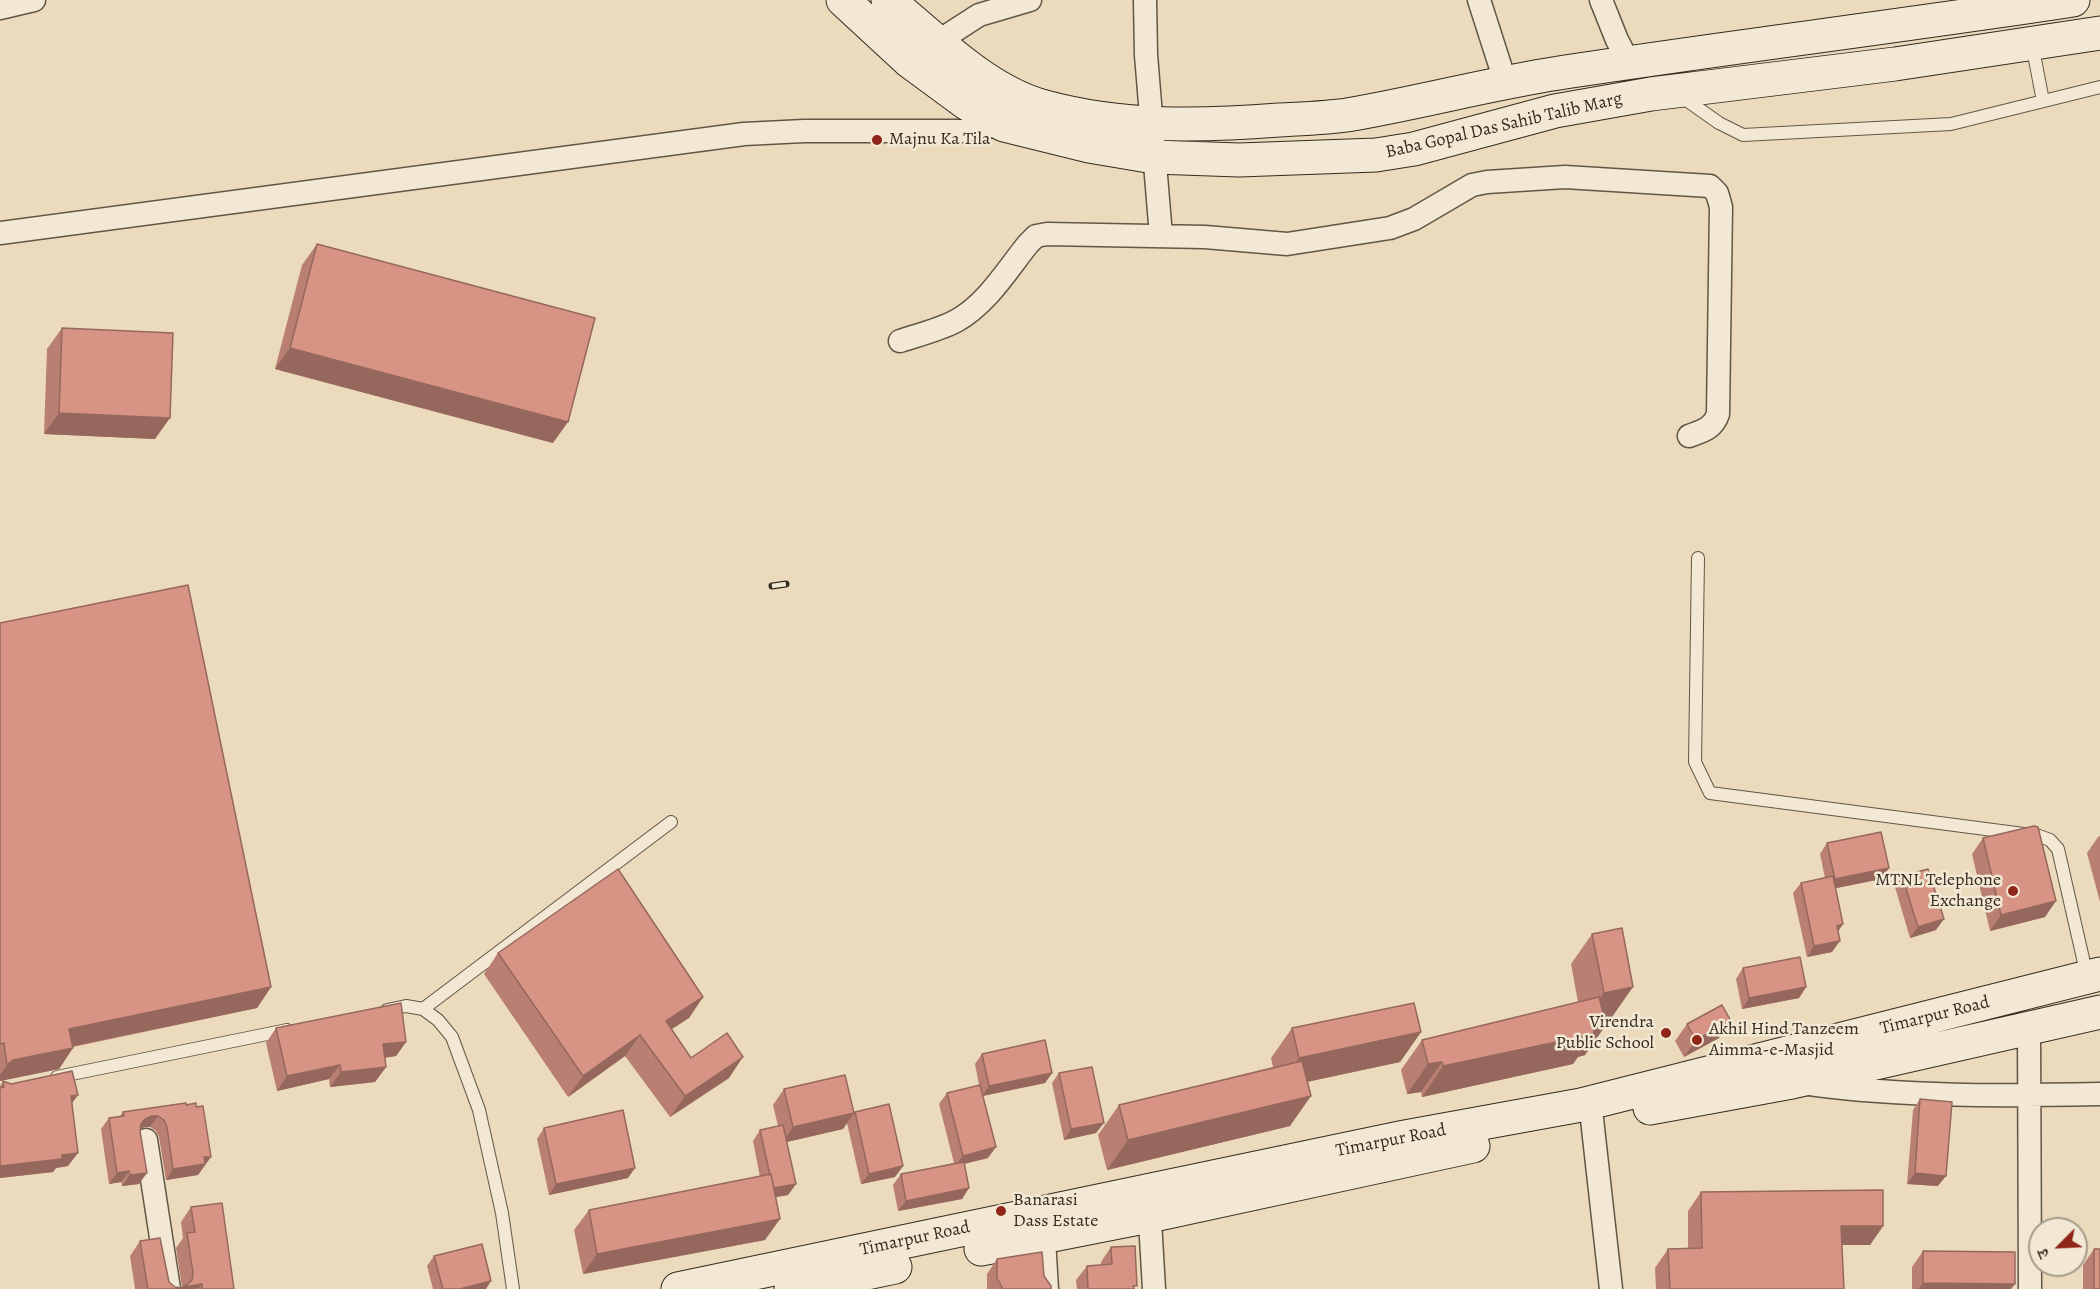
<!DOCTYPE html>
<html>
<head>
<meta charset="utf-8">
<style>
  body { margin:0 }
  #map { position:relative; width:2100px; height:1289px; overflow:hidden; background:#ebdbbc; font-family:Alegreya,"Noto Serif Devanagari",serif }
  canvas { display:block }
  .north { position:absolute; left:2028px; top:1217px; width:60px; height:60px; box-sizing:border-box; background:#f2e8d3; border:2px solid #a69c8b; border-radius:50%; rotate:246deg; font-size:16px; font-weight:700; line-height:24px; text-align:center; color:#342a20 }
  .north::after { content:''; display:block; margin:auto; width:21px; height:27px; background:#8f2418; clip-path:polygon(50% 0,100% 100%,50% 72%,0 100%) }
</style>
</head>
<body>
<div id="map">
<canvas width="2100" height="1289"></canvas>
<div class="north">उ</div>
</div>
<script>
const c = document.querySelector('canvas').getContext('2d');
c.lineJoin = 'round';
function stroke(path, color, width, dash) { c.strokeStyle = color; c.lineWidth = width; c.lineCap = dash ? 'butt' : 'round'; c.setLineDash(dash || []); c.stroke(path); }
function paint(path, color) { c.fillStyle = color; c.fill(path, 'evenodd'); }
function label(font, color, halo, rows, align = 'center') {
  c.font = font + ' Alegreya,serif'; c.lineWidth = 5; c.setLineDash([]); c.textBaseline = 'middle'; c.strokeStyle = halo; c.fillStyle = color; for (const [text, x, y, turn = 0] of rows) {
    c.save(); c.translate(x, y); c.rotate((+turn || 0) * Math.PI / 180); c.textAlign = isNaN(turn) ? turn : align; if (halo) c.strokeText(text, 0, 0); c.fillText(text, 0, 0); c.restore();
  }
}
const lane = new Path2D(`
  M 2032,44 L 2043,101
  M 1682,97 L 1719,123 L 1743,135 L 1951,124 L 2100,87
  M 1698,558 L 1695,762 L 1710,793 L 2039,836 L 2050,840 L 2058,849 L 2087,976
  M 423,1009 L 671,822
  M 387,1010 L 406,1006 L 423,1009 L 438,1020 L 452,1037 L 479,1110 L 502,1213 L 513,1289
  M 57,1077 L 287,1030`);
const street = new Path2D(`
  M 1145,0 L 1146,55 L 1161,236
  M 1479,0 L 1506,84
  M 1601,0 L 1617,40 L 1629,63
  M 0,8 L 34,0
  M 928,48 L 979,15 L 1030,0
  M 0,233 L 744,134 L 804,131 L 962,131 L 1006,124
  M 900,341 C 918,335 939,330 956,321 C 987,304 1007,270 1028,244 L 1036,236 L 1047,234 L 1205,237 L 1287,244 L 1390,228 L 1414,219 L 1472,185 L 1487,182 L 1565,177 L 1710,186 L 1717,193 L 1721,207 L 1718,414 C 1713,429 1702,431 1689,436
  M 2029,1028 L 2030,1289
  M 1809,1084 C 1906,1097 2003,1096 2100,1094
  M 1592,1119 L 1611,1289
  M 146,1140 L 169,1289
  M 1149,1204 L 1154,1289
  M 1043,1223 L 1047,1289`);
const secondary = new Path2D(`
  M 843,0 L 909,61 L 966,103 L 1004,125 L 1089,146 L 1154,157 L 1239,160 L 1376,155 L 1414,149 L 1555,111 L 1651,94 L 1895,64 L 2100,33
  M 888,0 C 934,38 987,92 1045,107 C 1122,128 1201,126 1279,120 C 1301,119 1324,118 1347,115 C 1418,103 1488,84 1559,73 C 1730,47 1902,26 2073,0
  M 1650,1108 L 1792,1082 L 2100,1012
  M 981,1249 L 1149,1216 L 1473,1146
  M 678,1289 L 1405,1137 L 1581,1105 L 2100,974
  M 791,1289 L 895,1267`);
const rail = new Path2D(`
  M 772,586 L 786,584`);
const wall = new Path2D(`
  M 317,244 L 553,443 L 275,369 L 302,265 Z
  M 62,328 L 155,439 L 44,434 L 47,349 Z
  M 0,623 L 271,987 L 257,1008 L 73,1047 L 59,1069 L 0,1081 Z
  M 2100,836 L 2100,902 L 2087,853 L 2098,837 Z
  M 1983,838 L 2045,917 L 1990,931 L 1972,854 Z
  M 1827,843 L 1889,868 L 1881,879 L 1836,888 L 1838,932 L 1832,952 L 1807,957 L 1793,893 L 1801,883 L 1825,878 L 1820,854 Z
  M 1902,876 L 1936,930 L 1910,938 L 1895,887 Z
  M 1592,934 L 1612,1017 L 1605,1019 L 1585,1055 L 1578,1057 L 1573,1064 L 1422,1097 L 1421,1092 L 1407,1094 L 1401,1070 L 1422,1040 L 1578,1002 L 1571,964 Z
  M 498,953 L 703,997 L 689,1018 L 671,1029 L 691,1058 L 729,1078 L 670,1117 L 625,1056 L 568,1097 L 484,974 Z
  M 1743,968 L 1806,987 L 1799,998 L 1742,1009 L 1736,979 Z
  M 1687,1024 L 1719,1038 L 1684,1057 L 1675,1041 Z
  M 276,1028 L 406,1042 L 396,1056 L 385,1058 L 386,1067 L 375,1082 L 330,1087 L 329,1079 L 277,1091 L 266,1043 Z
  M 1292,1028 L 1421,1032 L 1400,1062 L 1307,1082 L 1290,1126 L 1107,1170 L 1098,1135 L 1119,1105 L 1273,1067 L 1271,1058 Z
  M 982,1054 L 1052,1073 L 1045,1083 L 983,1096 L 988,1158 L 964,1164 L 969,1188 L 962,1199 L 898,1211 L 893,1185 L 901,1174 L 954,1163 L 939,1104 L 947,1093 L 979,1085 L 975,1064 Z
  M 1059,1073 L 1096,1133 L 1064,1140 L 1052,1083 Z
  M 3,1081 L 11,1084 L 78,1095 L 72,1103 L 68,1166 L 56,1168 L 53,1172 L 0,1178 L 0,1086 Z
  M 784,1089 L 854,1113 L 855,1112 L 903,1166 L 895,1177 L 861,1184 L 847,1123 L 843,1129 L 787,1142 L 796,1184 L 788,1195 L 776,1197 L 765,1240 L 583,1274 L 574,1230 L 589,1210 L 760,1177 L 753,1141 L 760,1130 L 778,1126 L 773,1105 Z
  M 1920,1099 L 1938,1186 L 1907,1184 L 1913,1110 Z
  M 186,1103 L 203,1167 L 198,1175 L 166,1180 L 159,1137 L 156,1131 L 150,1127 L 145,1127 L 141,1128 L 139,1184 L 122,1186 L 121,1182 L 109,1184 L 101,1129 L 109,1118 L 120,1116 L 123,1112 Z
  M 544,1128 L 628,1178 L 549,1195 L 537,1139 Z
  M 1701,1192 L 1883,1226 L 1870,1245 L 1842,1245 L 1844,1289 L 1656,1289 L 1655,1268 L 1668,1249 L 1688,1249 L 1688,1211 Z
  M 191,1207 L 234,1289 L 135,1289 L 130,1256 L 140,1241 L 169,1282 L 175,1287 L 182,1287 L 176,1248 L 183,1238 L 181,1222 Z
  M 1111,1247 L 1135,1289 L 1077,1289 L 1076,1280 L 1087,1266 L 1101,1265 L 1101,1262 Z
  M 2094,1249 L 2100,1289 L 2083,1289 L 2083,1265 Z
  M 1923,1251 L 2011,1289 L 1912,1289 L 1912,1267 Z
  M 434,1256 L 486,1289 L 433,1289 L 427,1266 Z
  M 997,1259 L 1044,1276 L 1051,1289 L 987,1289 L 987,1274 Z`);
const shadedWall = new Path2D(`
  M 290,348 L 568,422 L 553,443 L 275,369 Z
  M 59,413 L 170,418 L 155,439 L 44,434 Z
  M 1889,868 L 1881,879 L 1827,890 L 1835,879 Z
  M 2056,901 L 2045,917 L 1990,931 L 2001,915 Z
  M 1944,919 L 1936,930 L 1910,938 L 1918,927 Z
  M 1843,924 L 1836,935 L 1837,926 Z
  M 1840,941 L 1832,952 L 1807,957 L 1814,946 Z
  M 271,987 L 257,1008 L 54,1050 L 69,1029 Z
  M 1633,987 L 1612,1017 L 1583,1023 L 1604,993 Z
  M 1806,987 L 1799,998 L 1742,1009 L 1749,998 Z
  M 703,997 L 689,1018 L 652,1042 L 666,1021 Z
  M 1731,1021 L 1719,1038 L 1684,1057 L 1696,1040 Z
  M 1606,1025 L 1585,1055 L 1578,1057 L 1573,1064 L 1422,1097 L 1443,1066 L 1593,1028 Z
  M 1421,1032 L 1400,1062 L 1278,1088 L 1299,1058 Z
  M 640,1035 L 625,1056 L 568,1097 L 583,1076 Z
  M 406,1042 L 396,1056 L 373,1059 L 383,1044 Z
  M 73,1048 L 59,1069 L 0,1081 L 0,1075 L 7,1065 L 13,1060 Z
  M 743,1057 L 729,1078 L 670,1117 L 685,1096 Z
  M 1442,1062 L 1421,1092 L 1407,1094 L 1428,1064 Z
  M 340,1065 L 329,1079 L 277,1091 L 287,1076 Z
  M 386,1067 L 375,1082 L 330,1087 L 341,1072 Z
  M 1052,1073 L 1045,1083 L 982,1096 L 989,1086 Z
  M 78,1095 L 68,1108 L 71,1096 Z
  M 1311,1096 L 1290,1126 L 1107,1170 L 1128,1140 Z
  M 854,1113 L 843,1129 L 782,1143 L 793,1127 Z
  M 152,1116 L 158,1116 L 150,1127 L 145,1127 L 137,1130 L 145,1119 Z
  M 1104,1123 L 1096,1133 L 1064,1140 L 1071,1129 Z
  M 996,1147 L 988,1158 L 955,1166 L 963,1156 Z
  M 78,1153 L 68,1166 L 56,1168 L 53,1172 L 0,1178 L 0,1166 L 62,1155 Z
  M 204,1157 L 211,1157 L 198,1175 L 166,1180 L 173,1169 Z
  M 903,1166 L 895,1177 L 861,1184 L 869,1174 Z
  M 635,1168 L 628,1178 L 549,1195 L 556,1184 Z
  M 129,1171 L 121,1182 L 109,1184 L 117,1173 Z
  M 147,1173 L 139,1184 L 122,1186 L 130,1175 Z
  M 1915,1173 L 1946,1176 L 1938,1186 L 1907,1184 Z
  M 796,1184 L 788,1195 L 765,1199 L 773,1189 Z
  M 969,1188 L 962,1199 L 898,1211 L 906,1201 Z
  M 780,1219 L 765,1240 L 583,1274 L 597,1254 Z
  M 1841,1226 L 1883,1226 L 1870,1245 L 1828,1245 Z
  M 491,1281 L 486,1289 L 460,1289 Z
  M 1923,1283 L 2015,1284 L 2011,1289 L 1918,1289 Z
  M 202,1284 L 198,1289 L 174,1289 Z`);
const building = new Path2D(`
  M 317,244 L 595,318 L 568,422 L 290,348 Z
  M 62,328 L 173,333 L 170,418 L 59,413 Z
  M 188,585 L 271,987 L 69,1029 L 73,1048 L 13,1060 L 7,1065 L 4,1043 L 0,1044 L 0,623 Z
  M 2034,826 L 2038,827 L 2056,901 L 2001,915 L 1983,838 Z
  M 1881,832 L 1889,868 L 1835,879 L 1827,843 Z
  M 618,869 L 703,997 L 666,1021 L 691,1058 L 727,1033 L 743,1057 L 685,1096 L 640,1035 L 583,1076 L 498,953 Z
  M 1928,869 L 1944,919 L 1918,927 L 1902,876 Z
  M 1833,876 L 1843,924 L 1837,926 L 1840,941 L 1814,946 L 1801,883 Z
  M 1622,928 L 1633,987 L 1604,993 L 1592,934 Z
  M 1800,957 L 1806,987 L 1749,998 L 1743,968 Z
  M 1599,997 L 1606,1025 L 1593,1028 L 1594,1034 L 1443,1066 L 1442,1062 L 1428,1064 L 1422,1040 Z
  M 401,1003 L 406,1042 L 383,1044 L 386,1067 L 341,1072 L 340,1065 L 287,1076 L 276,1028 Z
  M 1414,1003 L 1421,1032 L 1299,1058 L 1292,1028 Z
  M 1722,1005 L 1731,1021 L 1696,1040 L 1687,1024 Z
  M 1045,1040 L 1052,1073 L 989,1086 L 982,1054 Z
  M 1302,1061 L 1311,1096 L 1128,1140 L 1119,1105 Z
  M 1092,1067 L 1104,1123 L 1071,1129 L 1059,1073 Z
  M 72,1071 L 78,1095 L 71,1096 L 78,1153 L 62,1155 L 62,1159 L 0,1166 L 0,1088 L 4,1087 L 3,1081 L 11,1084 Z
  M 845,1075 L 854,1113 L 793,1127 L 784,1089 Z
  M 980,1085 L 996,1147 L 963,1156 L 947,1093 Z
  M 1920,1099 L 1952,1102 L 1946,1176 L 1915,1173 Z
  M 186,1103 L 186,1105 L 196,1103 L 196,1107 L 203,1106 L 211,1157 L 204,1157 L 205,1164 L 173,1169 L 167,1127 L 164,1120 L 158,1116 L 152,1116 L 145,1119 L 141,1124 L 140,1131 L 147,1173 L 130,1175 L 129,1171 L 117,1173 L 109,1118 L 124,1116 L 123,1112 Z
  M 889,1104 L 903,1166 L 869,1174 L 855,1112 Z
  M 623,1110 L 635,1168 L 556,1184 L 544,1128 Z
  M 783,1125 L 796,1184 L 774,1188 L 771,1174 L 770,1175 L 760,1130 Z
  M 964,1162 L 969,1188 L 906,1201 L 901,1174 Z
  M 771,1174 L 780,1219 L 597,1254 L 589,1210 Z
  M 1883,1190 L 1883,1226 L 1841,1226 L 1844,1289 L 1670,1289 L 1668,1249 L 1702,1248 L 1701,1192 Z
  M 222,1203 L 234,1289 L 202,1289 L 202,1284 L 174,1289 L 148,1289 L 140,1241 L 160,1238 L 169,1282 L 175,1287 L 181,1288 L 187,1285 L 192,1280 L 193,1273 L 187,1233 L 195,1232 L 191,1207 Z
  M 482,1244 L 491,1281 L 460,1289 L 443,1289 L 434,1256 Z
  M 1135,1246 L 1137,1286 L 1133,1286 L 1134,1289 L 1088,1289 L 1087,1266 L 1112,1264 L 1111,1247 Z
  M 2094,1249 L 2100,1249 L 2100,1289 L 2094,1289 Z
  M 1923,1251 L 2015,1252 L 2015,1284 L 1923,1283 Z
  M 1042,1252 L 1044,1276 L 1051,1286 L 1051,1289 L 1003,1289 L 997,1278 L 997,1259 Z`);
const markers = [
  [877,140,6,"#8f2418"],
  [2013,891,6,"#8f2418"],
  [1666,1033,6,"#8f2418"],
  [1697,1040,6,"#8f2418"],
  [1001,1211,6,"#8f2418"]
];
const streetNames = [
  ["Baba Gopal Das Sahib Talib Marg",1504,126,-13],
  ["Timarpur Road",1935,1016,-14],
  ["Timarpur Road",1391,1141,-11],
  ["Timarpur Road",915,1239,-12]
];
const poiNames = [
  ["Majnu Ka Tila",889,140],
  ["MTNL Telephone",2001,881,"right"],
  ["Exchange",2001,902,"right"],
  ["Virendra",1654,1023,"right"],
  ["Public School",1654,1044,"right"],
  ["Akhil Hind Tanzeem",1709,1030],
  ["Aimma-e-Masjid",1709,1051],
  ["Banarasi",1013,1201],
  ["Dass Estate",1013,1222]
];
stroke(lane, '#625647', 14);
stroke(street, '#625647', 25);
stroke(secondary, '#342a20', 35);
stroke(lane, '#f2e8d3', 12);
stroke(street, '#f2e8d3', 22);
stroke(secondary, '#f2e8d3', 33);
stroke(rail, '#342a20', 7);
stroke(rail, '#f2e8d3', 4.5, [14]);
paint(wall, '#b97f72');
paint(shadedWall, '#96685d');
paint(building, '#d79485');
stroke(building, '#96685d', 1.5);
for (const [x, y, r, color] of markers) { const dot = new Path2D(); dot.arc(x, y, r, 0, 2 * Math.PI); c.fillStyle = color; c.fill(dot); stroke(dot, '#f2e8d3', 2); }
label('18px', '#342a20', '#f2e8d3', streetNames);
label('18px', '#342a20', '#f2e8d3', poiNames, 'left');
</script>
</body>
</html>
